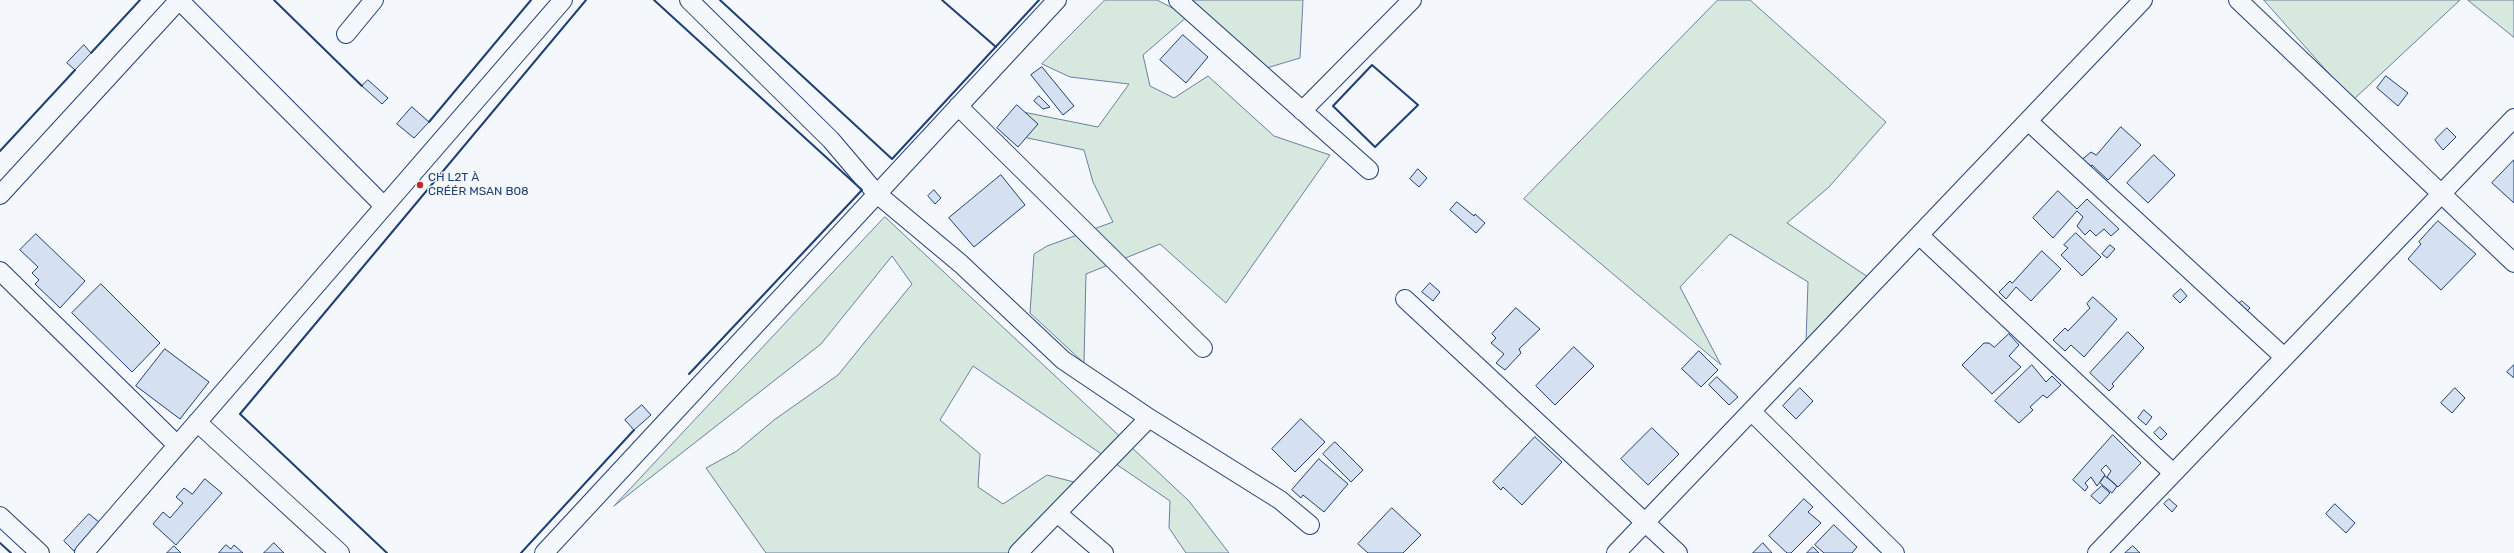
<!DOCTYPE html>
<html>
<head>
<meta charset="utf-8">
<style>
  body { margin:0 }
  canvas { display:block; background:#f4f7fb }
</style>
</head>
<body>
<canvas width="2514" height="553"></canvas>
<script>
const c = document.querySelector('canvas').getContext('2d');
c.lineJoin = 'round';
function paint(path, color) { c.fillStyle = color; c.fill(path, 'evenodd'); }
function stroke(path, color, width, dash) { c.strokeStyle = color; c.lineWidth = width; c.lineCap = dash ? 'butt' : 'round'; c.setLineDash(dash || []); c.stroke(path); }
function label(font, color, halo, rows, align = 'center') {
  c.font = font + ' Rubik,sans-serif'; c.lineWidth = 3; c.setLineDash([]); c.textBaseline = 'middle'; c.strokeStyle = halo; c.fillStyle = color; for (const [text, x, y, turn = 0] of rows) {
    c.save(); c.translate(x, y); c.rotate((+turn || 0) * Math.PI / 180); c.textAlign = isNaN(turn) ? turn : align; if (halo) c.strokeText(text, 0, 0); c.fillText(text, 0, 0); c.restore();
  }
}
const green = new Path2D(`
  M 1105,0 L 1157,0 L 1188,16 L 1143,55 L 1150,86 L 1174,98 L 1208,76 L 1274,136 L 1330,155 L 1226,303 L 1160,244 L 1086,274 L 1084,363 L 1030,313 L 1034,254 L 1047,246 L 1113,222 L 1093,182 L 1084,150 L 1023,137 L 1023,112 L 1098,127 L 1129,84 L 1070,77 L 1042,64 Z
  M 1179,0 L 1303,0 L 1300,58 L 1260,70 Z
  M 1718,0 L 1750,0 L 1886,122 L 1829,187 L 1787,223 L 1868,277 L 1806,342 L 1808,282 L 1730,234 L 1680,287 L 1721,365 L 1524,199 Z
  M 2264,0 L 2460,0 L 2353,100 Z
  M 2468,0 L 2514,0 L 2514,37 Z
  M 885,217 L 1189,501 L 1229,553 L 1186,553 L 1169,528 L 1170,501 L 973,366 L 940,420 L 980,454 L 978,487 L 1003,504 L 1047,475 L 1093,487 L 1025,553 L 766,553 L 706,468 L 737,451 L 774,420 L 838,375 L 912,284 L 892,256 L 821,344 L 614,506 Z`);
const building = new Path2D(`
  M 1183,35 L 1208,57 L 1186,83 L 1160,60 Z
  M 84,45 L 91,53 L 75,70 L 67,63 Z
  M 1042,67 L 1074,106 L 1063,115 L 1031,75 Z
  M 2386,76 L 2408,93 L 2398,106 L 2377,88 Z
  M 368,80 L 388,98 L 382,104 L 362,86 Z
  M 1039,96 L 1050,107 L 1043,109 L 1034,101 Z
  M 1017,105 L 1038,124 L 1018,147 L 997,128 Z
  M 412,107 L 429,122 L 414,138 L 397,124 Z
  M 2121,127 L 2141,145 L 2108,180 L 2092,165 L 2086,170 L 2079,162 L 2091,152 L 2096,155 Z
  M 2447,128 L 2456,137 L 2443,150 L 2435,140 Z
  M 2154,155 L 2175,175 L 2148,203 L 2127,183 Z
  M 2514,160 L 2514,203 L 2492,183 Z
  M 1418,169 L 1427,178 L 1419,187 L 1410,179 Z
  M 1001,175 L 1025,205 L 974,247 L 949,218 Z
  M 934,190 L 941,198 L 935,204 L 928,196 Z
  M 2058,191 L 2077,209 L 2087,199 L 2119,229 L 2111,236 L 2104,229 L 2096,236 L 2090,230 L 2085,235 L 2077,226 L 2083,217 L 2077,211 L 2053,238 L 2033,218 Z
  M 1457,202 L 1474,216 L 1475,214 L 1485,223 L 1476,233 L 1450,210 Z
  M 2438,221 L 2476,254 L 2441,290 L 2408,259 L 2421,244 L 2419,242 Z
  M 2076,233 L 2101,257 L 2082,276 L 2061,255 L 2068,248 L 2064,245 Z
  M 36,234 L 85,281 L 60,308 L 35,284 L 39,280 L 32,273 L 38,267 L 20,250 Z
  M 2110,245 L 2115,249 L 2107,258 L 2102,254 Z
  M 2042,251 L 2061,269 L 2031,301 L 2016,287 L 2006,299 L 1999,292 L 2010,281 L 2012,283 Z
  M 1430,283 L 1440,292 L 1433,301 L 1422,292 Z
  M 101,284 L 160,343 L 132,372 L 72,313 Z
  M 2181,289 L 2187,296 L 2180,303 L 2173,296 Z
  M 2093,297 L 2117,319 L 2084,357 L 2071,345 L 2065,351 L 2053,340 L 2065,328 L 2068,331 L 2090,308 L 2087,304 Z
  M 2242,301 L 2250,308 L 2243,315 L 2235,307 Z
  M 1516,308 L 1540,329 L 1519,349 L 1521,353 L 1505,370 L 1496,363 L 1504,354 L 1491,343 L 1496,338 L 1492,334 Z
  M 2128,332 L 2144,348 L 2112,384 L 2114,386 L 2109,391 L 2090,373 Z
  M 2009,334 L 2019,345 L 2009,356 L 2021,367 L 1992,394 L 1962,365 L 1984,343 L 1989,343 L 1994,347 Z
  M 1574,347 L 1594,366 L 1555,405 L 1536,386 Z
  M 165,349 L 209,382 L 180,419 L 136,386 Z
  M 1699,351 L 1718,370 L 1701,387 L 1682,369 Z
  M 2032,365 L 2046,382 L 2052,376 L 2061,385 L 2047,398 L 2043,395 L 2030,407 L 2033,410 L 2019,423 L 1995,401 Z
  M 2514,365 L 2514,378 L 2507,372 Z
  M 1717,377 L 1738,397 L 1729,405 L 1709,385 Z
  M 1800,388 L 1813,401 L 1796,419 L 1783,406 Z
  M 2455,388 L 2465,398 L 2452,413 L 2441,403 Z
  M 642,405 L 651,415 L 634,430 L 625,420 Z
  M 2144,410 L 2152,417 L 2146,425 L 2138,418 Z
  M 1301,419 L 1325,442 L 1295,472 L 1272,449 Z
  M 2160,427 L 2167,434 L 2161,440 L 2154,433 Z
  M 1652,428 L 1679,454 L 1648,485 L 1621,459 Z
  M 2113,435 L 2141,463 L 2118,487 L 2107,477 L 2111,471 L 2106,465 L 2101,470 L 2105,475 L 2097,486 L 2091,477 L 2085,483 L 2088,487 L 2085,491 L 2073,480 Z
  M 1535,437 L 1562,462 L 1522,505 L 1503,487 L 1501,490 L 1493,482 Z
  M 1335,442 L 1363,470 L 1351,482 L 1323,454 Z
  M 1319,459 L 1348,484 L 1324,512 L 1303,495 L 1301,498 L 1292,490 Z
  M 2105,476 L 2117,486 L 2112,493 L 2100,483 Z
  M 205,479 L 222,493 L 176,545 L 153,524 L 163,512 L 170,518 L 183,503 L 176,497 L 184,488 L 192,494 Z
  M 2102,486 L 2110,493 L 2100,504 L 2091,496 Z
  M 1804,499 L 1813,507 L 1808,512 L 1821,523 L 1791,553 L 1787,553 L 1769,536 Z
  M 2169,499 L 2177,506 L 2172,512 L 2164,504 Z
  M 2335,504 L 2355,523 L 2346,533 L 2326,514 Z
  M 1392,508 L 1421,535 L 1403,553 L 1368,553 L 1358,544 Z
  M 89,514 L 99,522 L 74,551 L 64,541 Z
  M 1834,525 L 1857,547 L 1852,553 L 1824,553 L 1815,545 Z
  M 274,543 L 284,553 L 264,553 Z
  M 1763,543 L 1772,553 L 1753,553 Z
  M 226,545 L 231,549 L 234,545 L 243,553 L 219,553 Z
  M 174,546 L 181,553 L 167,553 Z
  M 2133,546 L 2140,553 L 2125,553 Z
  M 1813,547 L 1819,553 L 1807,553 Z`);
const minor = new Path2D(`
  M 179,0 L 384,206
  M 689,0 L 831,140 L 876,193 L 961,264 L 1063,360 L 1149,418 L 1280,500 L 1310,525
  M 1178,0 L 1369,170
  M 2238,0 L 2514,263
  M 346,34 L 374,0
  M 958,106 L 1203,348
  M 1302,111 L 1412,0
  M 2028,121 L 2284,357
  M 0,195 L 179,0
  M 1919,235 L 2173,473
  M 0,271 L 177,445
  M 1405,299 L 1678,553
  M 1751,411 L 1895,553
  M 197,422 L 340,553
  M 1057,513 L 1104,553
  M 0,516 L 40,553
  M 84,553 L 563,0
  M 544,553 L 1057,0
  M 1018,553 L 1149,418
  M 1616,553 L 2143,0
  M 2097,553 L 2514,118`);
const wall = new Path2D(`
  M 274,0 L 362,86
  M 654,0 L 862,190 L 689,374
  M 720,0 L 892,159 L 1039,0
  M 942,0 L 996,47
  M 91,53 L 140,0
  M 1372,65 L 1418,105 L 1375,147 L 1333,106 Z
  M 429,122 L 531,0
  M 0,151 L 75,70
  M 0,543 L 11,553
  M 387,553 L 240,414 L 586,0
  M 521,553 L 634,430`);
const markers = [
  [420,185,4,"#c62828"]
];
const poiNames = [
  ["CH L2T À",428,178],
  ["CRÉÉR MSAN B08",428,192]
];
paint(green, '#d7e8df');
stroke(green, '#687fa3', 1);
paint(building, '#d5e0f0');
stroke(building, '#1d3f73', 1);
stroke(minor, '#1d3f73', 20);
stroke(minor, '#f4f7fb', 18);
stroke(wall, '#1d3f73', 2);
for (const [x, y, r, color] of markers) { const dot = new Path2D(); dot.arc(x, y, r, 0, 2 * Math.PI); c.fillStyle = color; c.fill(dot); stroke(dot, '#f4f7fb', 1.5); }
label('12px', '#1d3f73', '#f4f7fb', poiNames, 'left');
</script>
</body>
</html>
